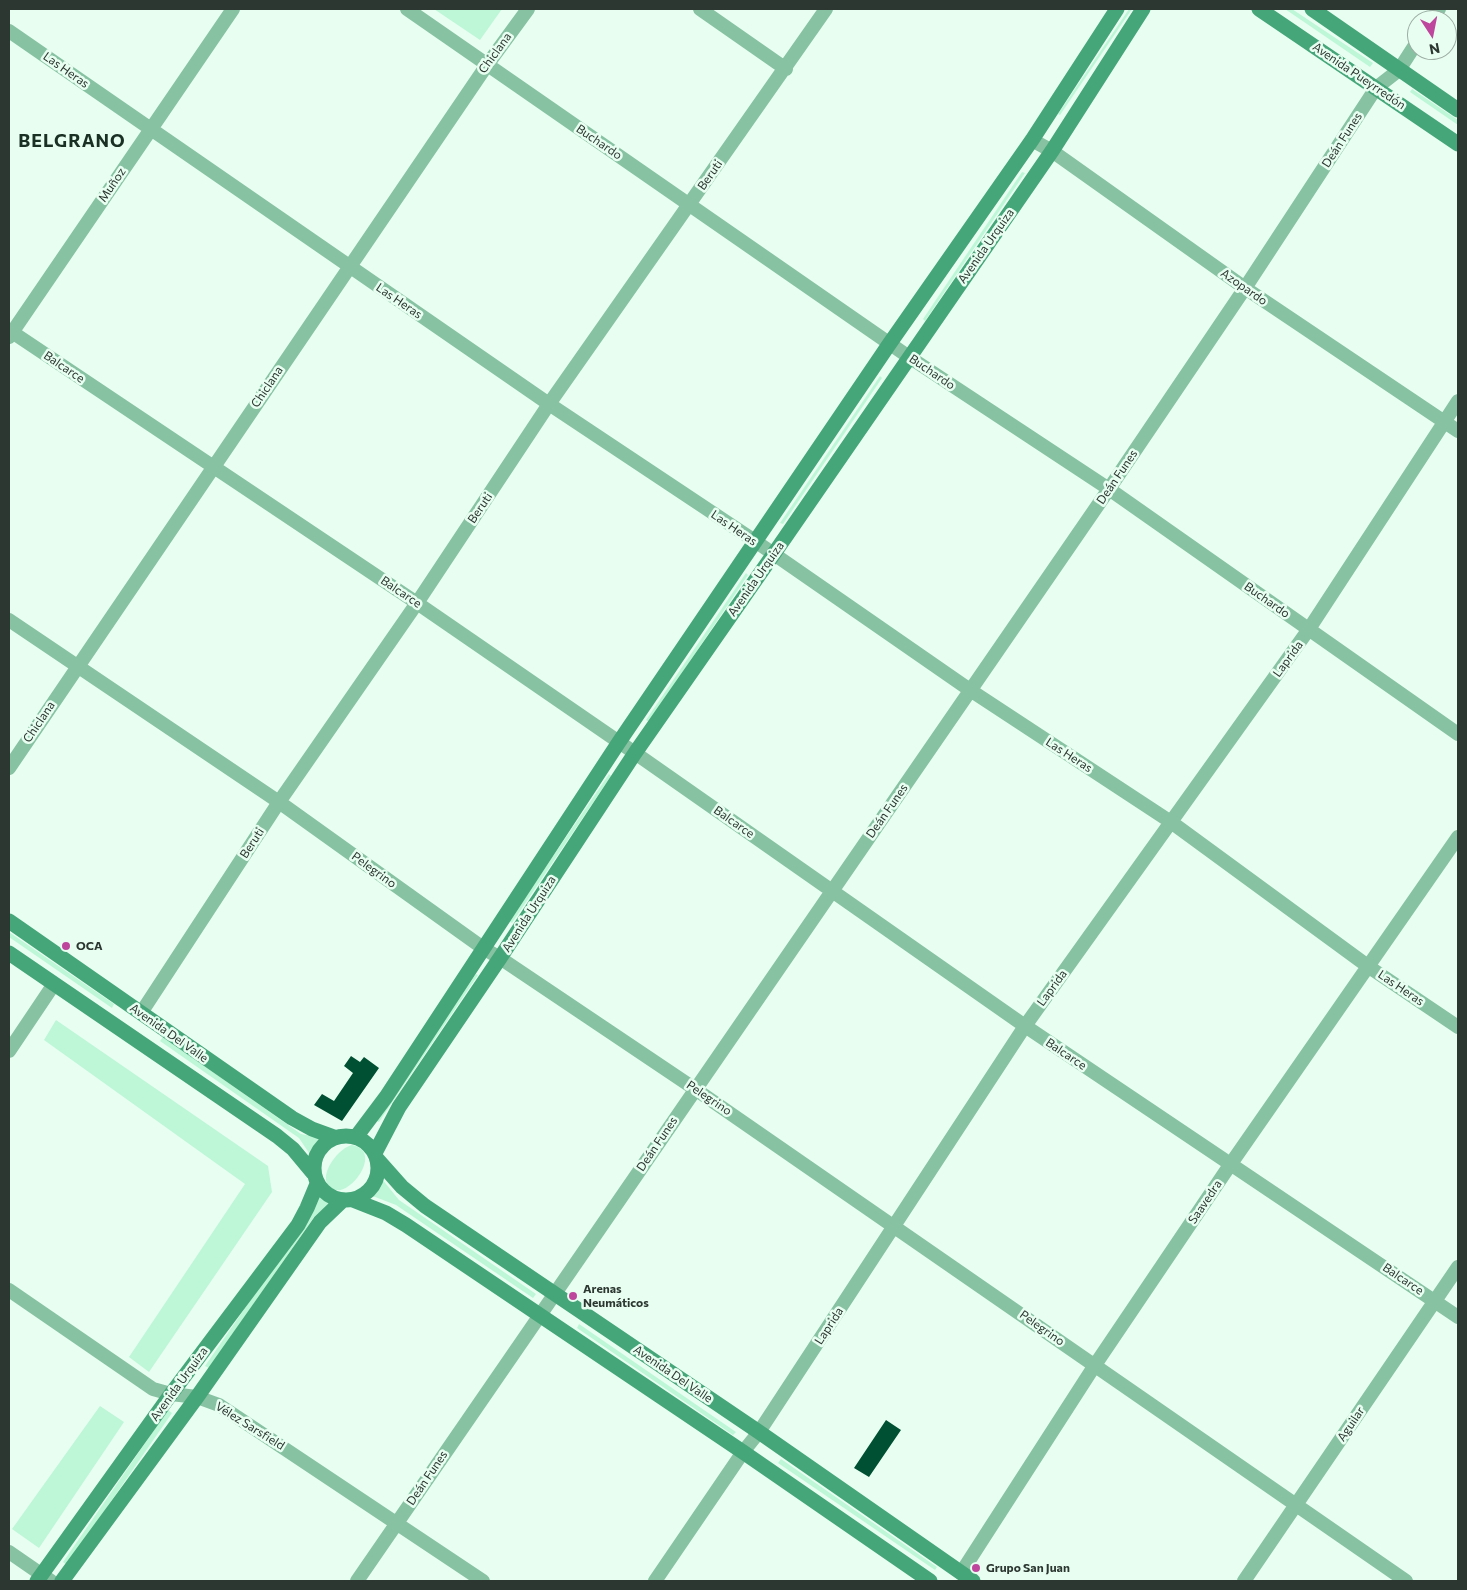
<!DOCTYPE html>
<html>
<head>
<meta charset="utf-8">
<style>
  body { margin:0 }
  #map { position:relative; width:1467px; height:1590px; overflow:hidden; background:#e8fef1; font-family:Commissioner,sans-serif }
  canvas { display:block }
  .frame { position:absolute; inset:0; border:10px solid #2c3731; pointer-events:none }
  .north { position:absolute; left:1407px; top:10px; width:50px; height:50px; box-sizing:border-box; background:#e8fef1; border:1px solid #9daea4; border-radius:50%; rotate:169deg; font-size:14px; font-weight:700; line-height:20px; text-align:center; color:#2c3731 }
  .north::after { content:''; display:block; margin:auto; width:18px; height:22px; background:#be479d; clip-path:polygon(50% 0,100% 100%,50% 72%,0 100%) }
</style>
</head>
<body>
<div id="map">
<canvas width="1467" height="1590"></canvas>
<div class="frame"></div>
<div class="north">N</div>
</div>
<script>
const c = document.querySelector('canvas').getContext('2d');
c.lineJoin = 'round';
function paint(path, color) { c.fillStyle = color; c.fill(path, 'evenodd'); }
function stroke(path, color, width, dash) { c.strokeStyle = color; c.lineWidth = width; c.lineCap = dash ? 'butt' : 'round'; c.setLineDash(dash || []); c.stroke(path); }
function label(font, color, halo, rows, align = 'center') {
  c.font = font + ' Commissioner,sans-serif'; c.lineWidth = 5; c.setLineDash([]); c.textBaseline = 'middle'; c.strokeStyle = halo; c.fillStyle = color; for (const [text, x, y, turn = 0] of rows) {
    c.save(); c.translate(x, y); c.rotate((+turn || 0) * Math.PI / 180); c.textAlign = isNaN(turn) ? turn : align; if (halo) c.strokeText(text, 0, 0); c.fillText(text, 0, 0); c.restore();
  }
}
const green = new Path2D(`
  M 434,9 L 502,9 L 480,40 Z
  M 1129,9 L 1132,9 L 1060,115 L 1058,114 Z
  M 1285,9 L 1292,9 L 1373,63 L 1370,67 Z
  M 1412,89 L 1458,120 L 1458,125 L 1410,92 Z
  M 1022,172 L 1025,173 L 925,321 L 923,319 Z
  M 880,376 L 882,378 L 783,524 L 780,523 Z
  M 746,573 L 748,575 L 649,722 L 646,720 Z
  M 609,774 L 611,776 L 512,923 L 509,921 Z
  M 9,932 L 114,1004 L 112,1008 L 9,937 Z
  M 476,974 L 478,975 L 379,1122 L 376,1121 Z
  M 56,1020 L 268,1166 L 272,1192 L 149,1372 L 129,1357 L 245,1184 L 44,1040 Z
  M 163,1037 L 301,1134 L 322,1138 L 314,1147 L 311,1156 L 299,1138 L 160,1041 Z
  M 352,1145 C 383,1151 352,1194 336,1190 C 312,1183 337,1148 352,1145 Z
  M 382,1179 L 399,1200 L 536,1294 L 533,1298 L 396,1205 L 370,1195 L 379,1187 Z
  M 318,1194 L 330,1203 L 314,1217 L 209,1368 L 205,1366 L 310,1214 Z
  M 579,1324 L 736,1432 L 733,1435 L 577,1328 Z
  M 100,1406 L 124,1422 L 39,1548 L 12,1529 Z
  M 168,1410 L 172,1413 L 67,1565 L 63,1562 Z
  M 781,1459 L 937,1567 L 935,1570 L 778,1463 Z`);
const building = new Path2D(`
  M 351,1056 L 360,1062 L 364,1057 L 379,1068 L 342,1121 L 314,1105 L 322,1094 L 334,1101 L 353,1073 L 344,1066 Z
  M 886,1420 L 901,1430 L 869,1477 L 854,1468 Z`);
const minor = new Path2D(`
  M 407,9 L 909,357 L 1109,489 L 1458,734
  M 700,9 L 786,69
  M 1431,20 L 1439,9
  M 9,31 L 549,404 L 755,541 L 970,690 L 1171,822 L 1369,967 L 1458,1027
  M 1032,140 L 1052,151 L 1245,288 L 1458,431
  M 9,330 L 417,603 L 635,753 L 1025,1026 L 1458,1317
  M 9,337 L 233,9
  M 9,620 L 279,802 L 483,948 L 500,958 L 695,1089 L 1406,1581
  M 9,768 L 487,65 L 528,9
  M 141,1013 L 279,802 L 417,603 L 549,404 L 826,9
  M 9,1051 L 54,984
  M 9,1290 L 153,1389 L 171,1394 L 197,1397 L 219,1405 L 483,1581
  M 9,1552 L 51,1581
  M 961,1573 L 1095,1365 L 1230,1165 L 1458,837
  M 357,1581 L 1109,489 L 1245,288 L 1376,88 L 1399,70 L 1417,42
  M 655,1581 L 743,1452 L 759,1432 L 1025,1026 L 1309,629 L 1458,401
  M 1244,1581 L 1458,1267`);
const secondary = new Path2D(`
  M 1259,9 L 1458,144
  M 1312,9 L 1458,110
  M 9,921 L 292,1118 L 312,1129 L 334,1137
  M 9,953 L 277,1136 L 293,1149 L 313,1173
  M314 1168a32 32 0 1 1 64 0a32 32 0 1 1-64 0Z
  M 356,1137 L 386,1097 L 619,742 L 890,343 L 1032,140 L 1117,9
  M 375,1153 L 399,1107 L 500,958 L 635,753 L 773,555 L 1052,151 L 1143,9
  M 378,1160 L 402,1187 L 425,1206 L 759,1432 L 973,1581
  M 353,1200 L 386,1213 L 406,1225 L 743,1452 L 930,1581
  M 37,1581 L 171,1394 L 298,1225 L 307,1208 L 317,1184
  M 62,1581 L 197,1397 L 320,1222 L 343,1200`);
const markers = [
  [66,946,5,"#be479d"],
  [573,1296,5,"#be479d"],
  [976,1568,5,"#be479d"]
];
const streetNames = [
  ["Chiclana",495,53,-54],
  ["Las Heras",66,70,35],
  ["Avenida Pueyrredón",1359,76,34],
  ["Deán Funes",1342,140,-57],
  ["Buchardo",599,142,34],
  ["Beruti",710,175,-55],
  ["Muñoz",112,185,-56],
  ["Avenida Urquiza",986,246,-55],
  ["Azopardo",1244,287,35],
  ["Las Heras",399,301,34],
  ["Balcarce",64,367,34],
  ["Buchardo",932,372,34],
  ["Chiclana",267,387,-56],
  ["Deán Funes",1117,477,-56],
  ["Beruti",480,508,-56],
  ["Las Heras",734,528,34],
  ["Avenida Urquiza",756,579,-55],
  ["Balcarce",401,592,34],
  ["Buchardo",1267,600,35],
  ["Laprida",1288,659,-54],
  ["Chiclana",39,722,-56],
  ["Las Heras",1069,755,33],
  ["Deán Funes",887,811,-55],
  ["Balcarce",734,822,35],
  ["Beruti",252,843,-57],
  ["Pelegrino",374,870,36],
  ["Avenida Urquiza",529,914,-57],
  ["Laprida",1052,988,-54],
  ["Las Heras",1401,988,34],
  ["Avenida Del Valle",169,1033,35],
  ["Balcarce",1066,1054,34],
  ["Pelegrino",709,1098,34],
  ["Deán Funes",657,1144,-56],
  ["Saavedra",1205,1202,-56],
  ["Balcarce",1403,1279,34],
  ["Laprida",829,1326,-57],
  ["Pelegrino",1042,1328,35],
  ["Avenida Del Valle",673,1374,34],
  ["Avenida Urquiza",179,1384,-54],
  ["Aguilar",1351,1424,-56],
  ["Vélez Sarsfield",250,1426,32],
  ["Deán Funes",427,1478,-56]
];
const poiNames = [
  ["OCA",76,946],
  ["Arenas",583,1289],
  ["Neumáticos",583,1303],
  ["Grupo San Juan",986,1568]
];
const districtNames = [
  ["BELGRANO",72,141]
];
paint(green, '#bdf7d7');
paint(building, '#005133');
stroke(minor, '#87c2a2', 14);
stroke(secondary, '#45a679', 15);
for (const [x, y, r, color] of markers) { const dot = new Path2D(); dot.arc(x, y, r, 0, 2 * Math.PI); c.fillStyle = color; c.fill(dot); stroke(dot, '#e8fef1', 2); }
label('12px', '#2c3731', '#e8fef1', streetNames);
label('bold 12px', '#2c3731', '#e8fef1', poiNames, 'left');
c.letterSpacing = '1px';
label('bold 18px', '#1a3024', '#e8fef1', districtNames);
c.letterSpacing = '0px';
</script>
</body>
</html>
